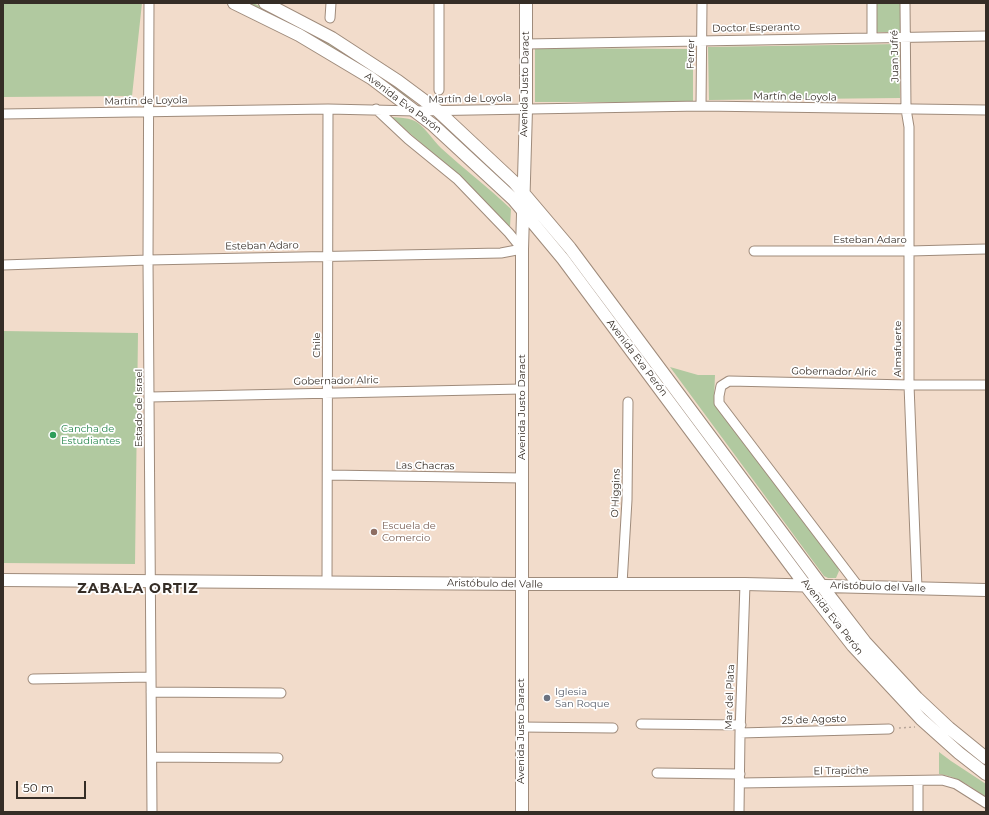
<!DOCTYPE html>
<html>
<head>
<meta charset="utf-8">
<style>
  body { margin:0 }
  #map { position:relative; width:989px; height:815px; overflow:hidden; background:#f2dccb; font-family:Montserrat,sans-serif }
  canvas { display:block }
  .frame { position:absolute; inset:0; border:4px solid #352d26; pointer-events:none }
  .scale { position:absolute; left:16px; top:781px; width:70px; height:18px; box-sizing:border-box; border:2px solid #352d26; border-top:0; padding-left:5px; font-size:12px; line-height:14px; white-space:nowrap; color:#352d26; -webkit-text-stroke:3px #fff; paint-order:stroke }
</style>
</head>
<body>
<div id="map">
<canvas width="989" height="815"></canvas>
<div class="frame"></div>
<div class="scale">50 m</div>
</div>
<script>
const c = document.querySelector('canvas').getContext('2d');
c.lineJoin = 'round';
function paint(path, color) { c.fillStyle = color; c.fill(path, 'evenodd'); }
function stroke(path, color, width, dash) { c.strokeStyle = color; c.lineWidth = width; c.lineCap = dash ? 'butt' : 'round'; c.setLineDash(dash || []); c.stroke(path); }
function label(font, color, halo, rows, align = 'center') {
  c.font = font + ' Montserrat,sans-serif'; c.lineWidth = 3.5; c.setLineDash([]); c.textBaseline = 'middle'; c.strokeStyle = halo; c.fillStyle = color; for (const [text, x, y, turn = 0] of rows) {
    c.save(); c.translate(x, y); c.rotate((+turn || 0) * Math.PI / 180); c.textAlign = isNaN(turn) ? turn : align; if (halo) c.strokeText(text, 0, 0); c.fillText(text, 0, 0); c.restore();
  }
}
const green = new Path2D(`
  M 3,3 L 142,3 L 132,96 L 3,97 Z
  M 244,3 L 253,3 L 276,14 L 322,39 L 413,99 L 407,98 Z
  M 877,3 L 900,3 L 900,32 L 877,32 Z
  M 899,44 L 900,98 L 709,100 L 708,47 Z
  M 535,48 L 693,49 L 693,102 L 535,102 Z
  M 391,117 C 400,118 410,117 418,123 C 427,130 433,140 441,148 C 464,169 489,188 511,209 L 510,227 L 465,181 Z
  M 3,331 L 138,333 L 135,564 L 3,563 Z
  M 670,367 L 698,375 L 715,375 L 714,400 L 837,565 L 839,571 L 836,578 L 828,578 L 824,576 Z
  M 939,752 L 951,761 L 986,784 L 986,797 C 971,787 957,776 939,774 Z`);
const path = new Path2D(`
  M 899,728 L 915,727`);
const minor = new Path2D(`
  M 149,3 L 148,260 L 152,812
  M 905,3 L 906,109 L 909,127 L 909,385 L 917,588
  M 330,18 L 331,3
  M 872,37 L 872,3
  M 526,44 L 986,36
  M 439,90 L 439,3
  M 701,106 L 702,3
  M 3,114 L 328,109 L 416,111 L 701,106 L 986,110
  M 754,251 L 910,251 L 986,249
  M 3,265 L 148,260 L 501,253 L 522,249 L 509,233 L 457,179 L 408,139 L 376,109
  M 150,397 L 522,389
  M 328,475 L 523,478
  M 327,582 L 328,109
  M 622,584 L 627,500 L 628,402
  M 858,586 L 719,403 L 719,396 L 721,386 L 729,381 L 909,385 L 986,385
  M 33,679 L 151,677
  M 151,692 L 281,693
  M 641,724 L 741,725
  M 521,727 L 613,728
  M 740,733 L 889,729
  M 152,757 L 278,758
  M 657,773 L 740,774
  M 740,783 L 942,780 L 956,784 L 986,803
  M 739,812 L 740,733 L 745,584
  M 918,812 L 918,781`);
const major = new Path2D(`
  M 234,3 L 299,35 L 371,78 L 433,125 L 513,199 L 563,259 L 806,586 L 853,646 L 921,719 L 959,753 L 986,774
  M 265,3 L 332,38 L 398,81 L 437,110 L 514,182 L 570,248 L 821,585 L 865,642 L 917,698 L 949,728 L 986,758
  M 3,580 L 522,584 L 745,584 L 986,590
  M 522,812 L 522,249 L 526,109 L 526,3`);
const markers = [
  [53,435,4,"#2e9e5b"],
  [374,532,4,"#8d6e63"],
  [547,698,4,"#6b7280"]
];
const streetNames = [
  ["Doctor Esperanto",756,28,-1],
  ["Ferrer",691,54,-89],
  ["Juan Jufré",895,56,-91],
  ["Avenida Justo Daract",525,84,-89],
  ["Martín de Loyola",795,97,1],
  ["Martín de Loyola",470,99,-1],
  ["Martín de Loyola",146,101,-1],
  ["Avenida Eva Perón",403,103,37],
  ["Esteban Adaro",870,240],
  ["Esteban Adaro",262,246,-1],
  ["Chile",317,345,-90],
  ["Almafuerte",898,349,-90],
  ["Avenida Eva Perón",637,358,53],
  ["Gobernador Alric",834,372,1],
  ["Gobernador Alric",336,381,-1],
  ["Avenida Justo Daract",522,407,-90],
  ["Estado de Israel",139,408,-90],
  ["Las Chacras",425,466,1],
  ["O'Higgins",616,493,-88],
  ["Aristóbulo del Valle",495,584,1],
  ["Aristóbulo del Valle",878,587,2],
  ["Avenida Eva Perón",832,617,52],
  ["Mar del Plata",730,697,-88],
  ["25 de Agosto",814,720,-2],
  ["Avenida Justo Daract",521,731,-90],
  ["El Trapiche",841,771,-1]
];
const leisureNames = [
  ["Cancha de",61,429],
  ["Estudiantes",61,441]
];
const educationNames = [
  ["Escuela de",382,526],
  ["Comercio",382,538]
];
const worshipNames = [
  ["Iglesia",555,692],
  ["San Roque",555,704]
];
const districtNames = [
  ["ZABALA ORTIZ",138,589]
];
paint(green, '#b1c9a0');
stroke(minor, '#9f8b7b', 11);
stroke(major, '#9f8b7b', 14);
stroke(path, '#b7a598', 1.5, [2, 3]);
stroke(minor, '#fff', 9);
stroke(major, '#fff', 12);
for (const [x, y, r, color] of markers) { const dot = new Path2D(); dot.arc(x, y, r, 0, 2 * Math.PI); c.fillStyle = color; c.fill(dot); stroke(dot, '#fff', 1.5); }
label('10px', '#352d26', '#fff', streetNames);
label('10px', '#27864d', '#fff', leisureNames, 'left');
label('10px', '#785e54', '#fff', educationNames, 'left');
label('10px', '#5b616d', '#fff', worshipNames, 'left');
c.letterSpacing = '1px';
label('bold 14px', '#352d26', '#fff', districtNames);
c.letterSpacing = '0px';
</script>
</body>
</html>
